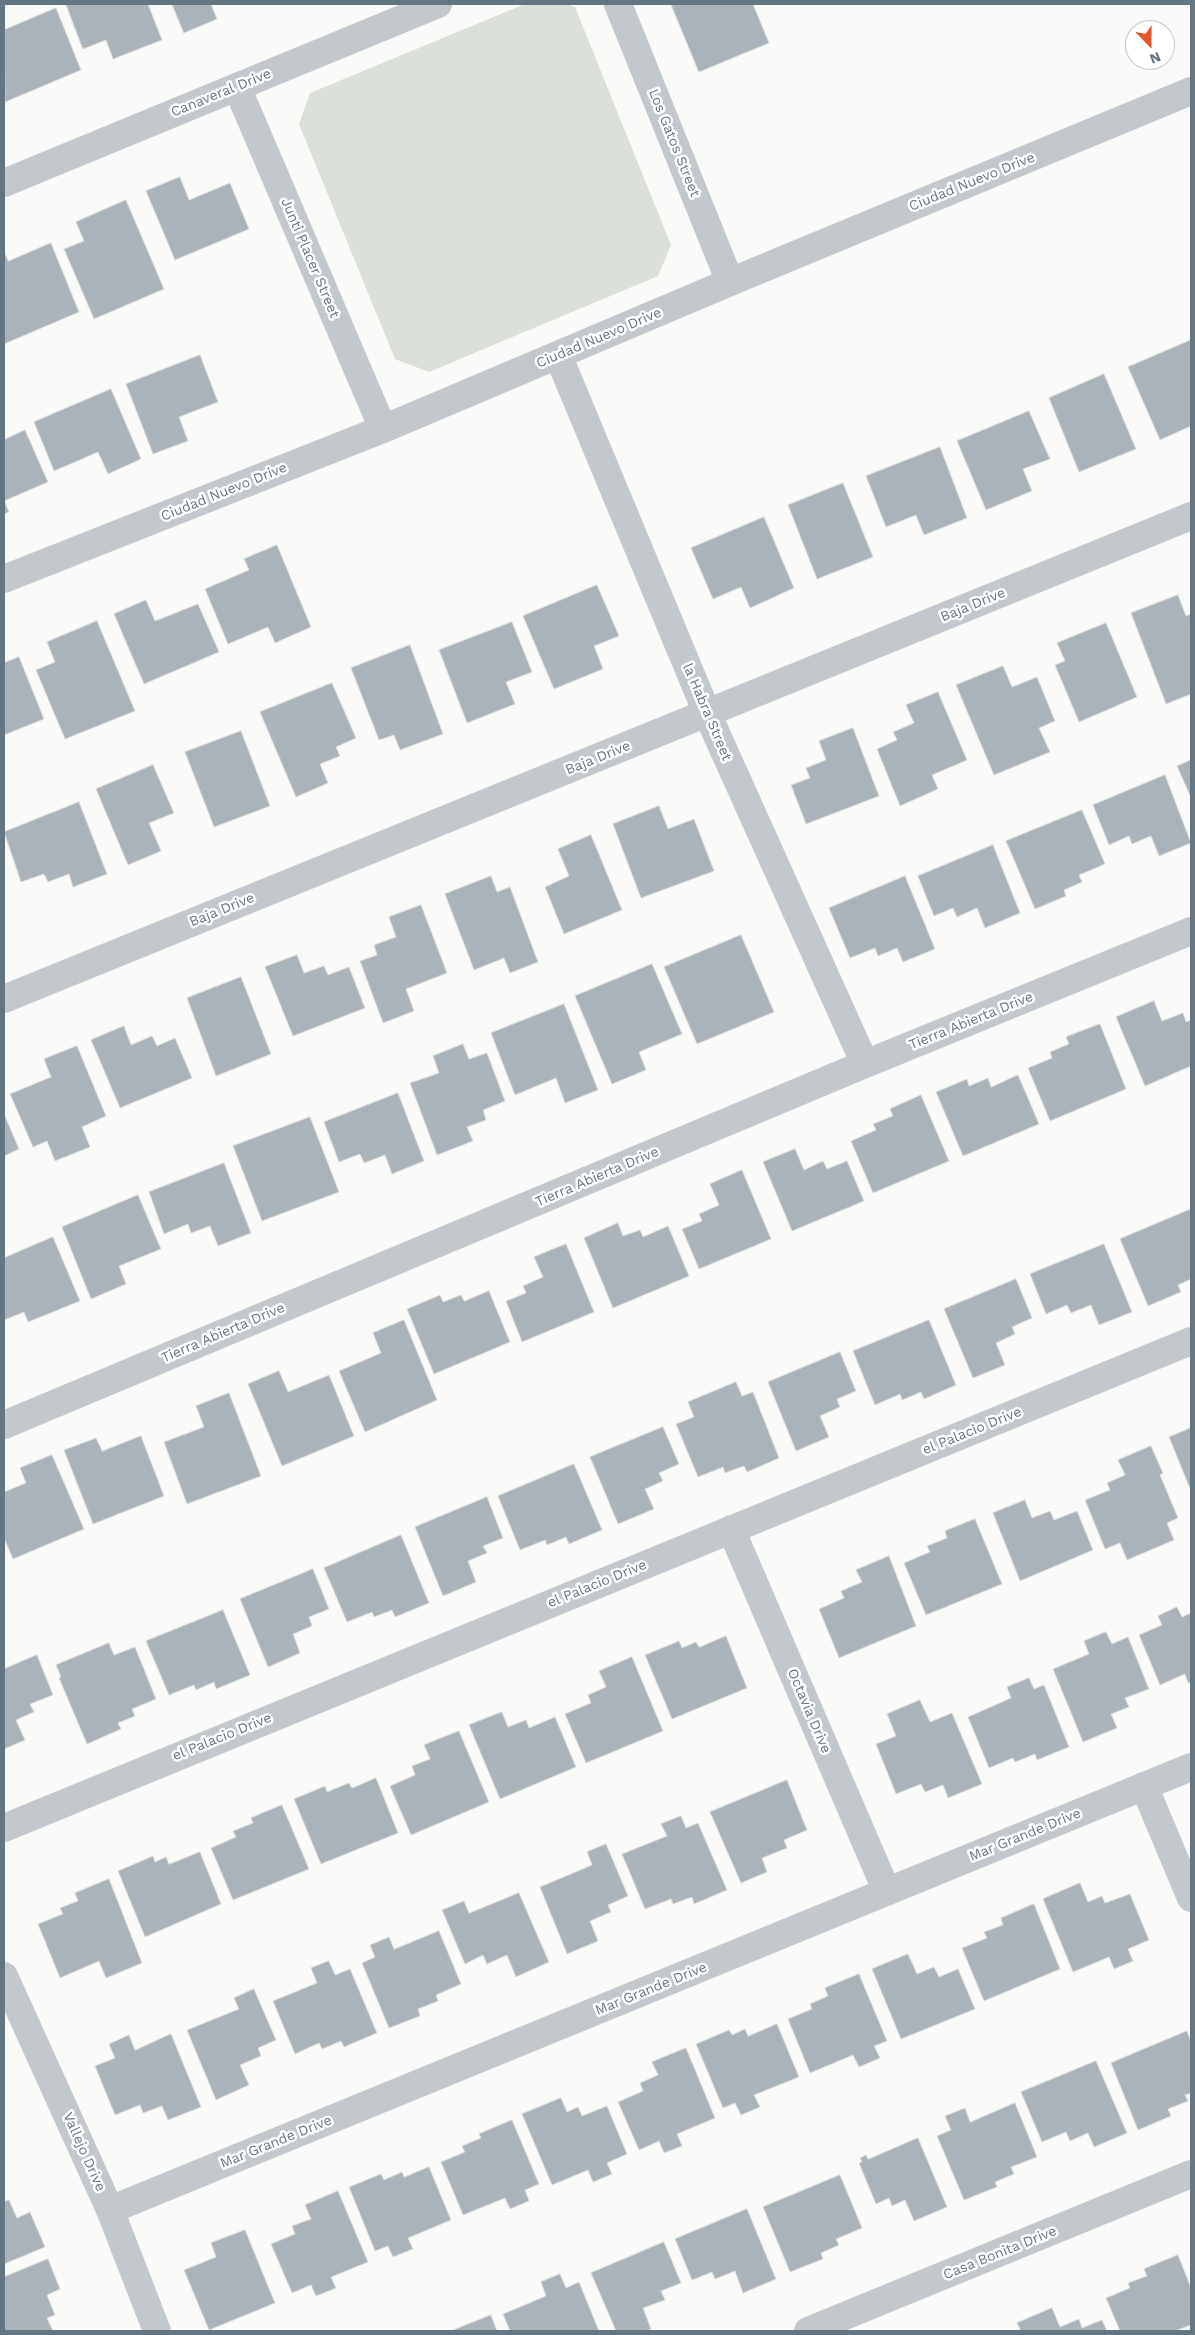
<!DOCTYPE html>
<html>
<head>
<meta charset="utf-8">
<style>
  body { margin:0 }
  #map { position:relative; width:1195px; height:2335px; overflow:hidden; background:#fafaf8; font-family:"Work Sans",sans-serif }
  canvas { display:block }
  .frame { position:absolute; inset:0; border:5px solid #657683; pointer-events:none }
  .north { position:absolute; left:1125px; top:20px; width:50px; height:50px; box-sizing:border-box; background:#fff; border:1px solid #c1c8cd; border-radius:50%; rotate:158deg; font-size:14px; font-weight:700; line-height:20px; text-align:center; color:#657683 }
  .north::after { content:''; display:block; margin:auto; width:18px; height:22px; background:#e4572e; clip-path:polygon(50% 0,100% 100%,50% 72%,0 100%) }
</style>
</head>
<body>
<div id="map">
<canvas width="1195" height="2335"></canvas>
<div class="frame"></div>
<div class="north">N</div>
</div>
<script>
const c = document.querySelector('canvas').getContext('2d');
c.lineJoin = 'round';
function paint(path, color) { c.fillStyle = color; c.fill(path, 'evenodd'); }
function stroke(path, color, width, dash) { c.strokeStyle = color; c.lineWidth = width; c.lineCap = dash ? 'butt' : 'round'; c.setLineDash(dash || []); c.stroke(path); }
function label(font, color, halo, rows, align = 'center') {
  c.font = font + ' "Work Sans",sans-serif'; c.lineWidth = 5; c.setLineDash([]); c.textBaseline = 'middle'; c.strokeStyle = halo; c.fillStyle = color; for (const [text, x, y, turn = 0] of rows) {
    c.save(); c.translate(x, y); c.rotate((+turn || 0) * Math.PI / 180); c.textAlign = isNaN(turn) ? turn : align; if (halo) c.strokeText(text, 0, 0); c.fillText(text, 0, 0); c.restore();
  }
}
const green = new Path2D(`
  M 525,4 L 566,4 L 575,7 L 671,245 L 658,276 L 429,372 L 395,359 L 299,124 L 310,93 Z`);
const building = new Path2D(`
  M 66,4 L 148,4 L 162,40 L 113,59 L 106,40 L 83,49 Z
  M 172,4 L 211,4 L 217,19 L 184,33 Z
  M 671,4 L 753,4 L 769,43 L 699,72 Z
  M 56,8 L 81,70 L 5,102 L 4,30 Z
  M 180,177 L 189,200 L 230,183 L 249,229 L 175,260 L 146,191 Z
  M 126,200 L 164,289 L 94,319 L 64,249 L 84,241 L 76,222 Z
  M 51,243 L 79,312 L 4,344 L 4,251 L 8,261 Z
  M 1191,340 L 1191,426 L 1160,440 L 1128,367 Z
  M 200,355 L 218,402 L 179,417 L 188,441 L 153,454 L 126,384 Z
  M 1104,374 L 1136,449 L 1079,472 L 1049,398 Z
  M 111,389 L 141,459 L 108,474 L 98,452 L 54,471 L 34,422 Z
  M 1029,411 L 1050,459 L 1023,469 L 1032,491 L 986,510 L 957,441 Z
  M 25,430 L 48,482 L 4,501 L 9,512 L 4,514 L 4,440 Z
  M 940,447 L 967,518 L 924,535 L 916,515 L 886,527 L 866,476 Z
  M 843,483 L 873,557 L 817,579 L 788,505 Z
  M 764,517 L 794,588 L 750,608 L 741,587 L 713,599 L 691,548 Z
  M 277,545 L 311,627 L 275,643 L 268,627 L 228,644 L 205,589 L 249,570 L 244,559 Z
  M 597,585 L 619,636 L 594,646 L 603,669 L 554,689 L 523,616 Z
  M 1178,595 L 1186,616 L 1191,614 L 1191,694 L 1166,704 L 1131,613 Z
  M 146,600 L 155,621 L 198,604 L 219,652 L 144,684 L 114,614 Z
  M 97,621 L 135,711 L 65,739 L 36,670 L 55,662 L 47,642 Z
  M 512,622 L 532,672 L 506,682 L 515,704 L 467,723 L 439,650 Z
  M 1106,623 L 1137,697 L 1079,722 L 1055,665 L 1065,661 L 1057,643 Z
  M 410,645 L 443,734 L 400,750 L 394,735 L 379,740 L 351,668 Z
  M 19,657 L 44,719 L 4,735 L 4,663 Z
  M 1003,666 L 1012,687 L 1037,677 L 1055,721 L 1039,728 L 1050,752 L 994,775 L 956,685 Z
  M 332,683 L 356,738 L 336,747 L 340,756 L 320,764 L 328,783 L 296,797 L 260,712 Z
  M 938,692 L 967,760 L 932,775 L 938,789 L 900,806 L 877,749 L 897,740 L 893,732 L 914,723 L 906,705 Z
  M 853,728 L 879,796 L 806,824 L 791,785 L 810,778 L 806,768 L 826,760 L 819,741 Z
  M 241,731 L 270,806 L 214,827 L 185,752 Z
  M 1191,760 L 1191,798 L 1177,766 Z
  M 153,765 L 174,813 L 149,823 L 161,851 L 128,865 L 96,789 Z
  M 1165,775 L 1191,843 L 1159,856 L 1151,836 L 1132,844 L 1129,836 L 1109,845 L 1093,805 Z
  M 79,802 L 107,874 L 73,887 L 69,874 L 48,882 L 44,874 L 21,882 L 4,832 Z
  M 659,806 L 668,829 L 694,819 L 714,871 L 641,898 L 613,824 Z
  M 1082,810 L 1105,864 L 1079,875 L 1082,882 L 1064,890 L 1066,896 L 1035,909 L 1006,841 Z
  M 591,835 L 622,910 L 564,934 L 545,887 L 569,876 L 558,849 Z
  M 993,845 L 1020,913 L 985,928 L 977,908 L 957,917 L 953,908 L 934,916 L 918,876 Z
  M 491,876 L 497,892 L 510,887 L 538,962 L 510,973 L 504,958 L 474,970 L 445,894 Z
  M 905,876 L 935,949 L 903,962 L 897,948 L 878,956 L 875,948 L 850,958 L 829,908 Z
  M 421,905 L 447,973 L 406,989 L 414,1011 L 383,1023 L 360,961 L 377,955 L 374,945 L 396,937 L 389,917 Z
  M 741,935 L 774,1012 L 697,1044 L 664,967 Z
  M 297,955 L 304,973 L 324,966 L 328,975 L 349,967 L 365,1008 L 293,1036 L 265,967 Z
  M 652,964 L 682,1034 L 639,1052 L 646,1070 L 612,1084 L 575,996 Z
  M 241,977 L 271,1054 L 216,1076 L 187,998 Z
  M 1154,1001 L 1162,1021 L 1183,1013 L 1186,1022 L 1191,1020 L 1191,1066 L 1145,1086 L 1116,1017 Z
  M 564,1004 L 598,1090 L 565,1103 L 556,1078 L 515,1095 L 491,1033 Z
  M 1100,1024 L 1126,1089 L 1050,1121 L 1028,1068 L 1052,1058 L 1050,1052 L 1069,1044 L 1066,1037 Z
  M 124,1026 L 131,1045 L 152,1036 L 157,1046 L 175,1038 L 192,1078 L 120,1108 L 91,1040 Z
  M 463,1044 L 469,1059 L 487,1053 L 505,1101 L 483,1110 L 486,1120 L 467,1127 L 473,1141 L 437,1155 L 410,1083 L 439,1073 L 433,1056 Z
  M 77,1046 L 106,1116 L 82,1127 L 90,1147 L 55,1161 L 47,1141 L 33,1147 L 10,1094 L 51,1077 L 44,1059 Z
  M 1018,1075 L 1039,1124 L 963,1156 L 936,1092 L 967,1079 L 969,1086 L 988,1078 L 991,1087 Z
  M 398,1093 L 424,1161 L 392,1174 L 385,1155 L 364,1163 L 360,1154 L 339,1162 L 324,1122 Z
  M 921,1095 L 949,1161 L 873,1193 L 851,1141 L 876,1130 L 873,1124 L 893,1116 L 890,1109 Z
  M 4,1114 L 19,1149 L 4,1156 Z
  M 310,1117 L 339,1192 L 262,1221 L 233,1146 Z
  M 795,1149 L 804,1170 L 823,1161 L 827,1169 L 847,1161 L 864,1201 L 792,1231 L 763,1162 Z
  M 224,1163 L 251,1233 L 218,1246 L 210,1226 L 191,1233 L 188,1224 L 164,1234 L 149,1192 Z
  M 742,1170 L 771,1239 L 699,1269 L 682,1229 L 702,1221 L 699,1214 L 719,1205 L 710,1184 Z
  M 138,1195 L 161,1249 L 119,1266 L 126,1284 L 91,1299 L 62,1227 Z
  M 1191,1209 L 1191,1279 L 1178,1285 L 1181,1292 L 1148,1306 L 1120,1239 Z
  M 618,1223 L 623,1236 L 640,1230 L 643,1237 L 668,1226 L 689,1276 L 613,1308 L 584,1238 Z
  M 53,1237 L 80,1301 L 28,1322 L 24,1312 L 4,1320 L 4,1258 Z
  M 566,1244 L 594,1312 L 522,1342 L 506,1301 L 526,1293 L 523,1286 L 543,1277 L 534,1257 Z
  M 1104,1244 L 1132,1312 L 1099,1325 L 1091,1305 L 1071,1313 L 1067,1305 L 1046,1314 L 1030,1274 Z
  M 1016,1279 L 1032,1318 L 1012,1327 L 1015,1334 L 996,1343 L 1005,1365 L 973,1378 L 944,1309 Z
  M 489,1291 L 510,1342 L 434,1374 L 407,1309 L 440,1295 L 443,1302 L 461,1295 L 464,1301 Z
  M 404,1320 L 437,1400 L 365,1432 L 339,1371 L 381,1353 L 373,1333 Z
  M 929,1320 L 956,1385 L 924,1399 L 921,1392 L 902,1400 L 900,1394 L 875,1405 L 853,1351 Z
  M 840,1352 L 856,1391 L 837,1399 L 840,1407 L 820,1416 L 829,1437 L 796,1451 L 768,1382 Z
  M 279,1371 L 288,1392 L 329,1375 L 354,1436 L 282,1466 L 248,1384 Z
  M 736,1382 L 742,1396 L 753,1392 L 779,1458 L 747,1472 L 744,1466 L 725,1473 L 723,1467 L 698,1477 L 676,1424 L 694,1417 L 688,1402 Z
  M 229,1393 L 261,1476 L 187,1504 L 164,1442 L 204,1427 L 196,1406 Z
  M 663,1427 L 679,1464 L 659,1473 L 663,1481 L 645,1489 L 654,1509 L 618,1524 L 590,1457 Z
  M 1191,1428 L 1191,1491 L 1169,1437 Z
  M 141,1436 L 164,1496 L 93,1524 L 64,1450 L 96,1438 L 102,1451 Z
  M 1151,1446 L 1163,1473 L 1160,1475 L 1178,1518 L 1167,1523 L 1174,1540 L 1127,1560 L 1120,1543 L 1105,1549 L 1085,1500 L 1110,1490 L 1107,1483 L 1125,1475 L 1118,1460 Z
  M 52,1455 L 84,1529 L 13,1559 L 4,1538 L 4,1492 L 26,1483 L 20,1468 Z
  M 574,1464 L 602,1530 L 569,1544 L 566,1537 L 547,1545 L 545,1540 L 520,1550 L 498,1496 Z
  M 487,1497 L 503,1538 L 483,1546 L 487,1553 L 468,1561 L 476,1582 L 443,1596 L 415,1527 Z
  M 1025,1500 L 1032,1518 L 1050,1511 L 1054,1520 L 1077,1511 L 1093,1550 L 1020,1581 L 993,1513 Z
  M 975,1519 L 1002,1584 L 926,1615 L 904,1563 L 930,1552 L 927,1546 L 947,1538 L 945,1531 Z
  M 401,1535 L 429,1603 L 395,1617 L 392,1610 L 374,1617 L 372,1612 L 347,1622 L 324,1568 Z
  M 889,1556 L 916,1626 L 839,1658 L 819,1609 L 844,1598 L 841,1591 L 862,1582 L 856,1570 Z
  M 313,1569 L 329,1609 L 309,1617 L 312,1626 L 293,1634 L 300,1653 L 268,1667 L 240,1599 Z
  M 1177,1607 L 1182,1617 L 1191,1613 L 1191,1682 L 1188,1683 L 1185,1674 L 1160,1685 L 1139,1635 L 1162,1625 L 1158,1616 Z
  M 223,1610 L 250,1675 L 216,1689 L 214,1682 L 196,1690 L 194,1685 L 169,1695 L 146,1641 Z
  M 1106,1632 L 1112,1644 L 1128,1637 L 1149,1689 L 1125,1698 L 1129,1707 L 1111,1714 L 1117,1728 L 1083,1742 L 1053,1669 L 1089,1654 L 1084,1641 Z
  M 726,1636 L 747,1688 L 672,1719 L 645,1655 L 679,1641 L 682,1648 L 696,1642 L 699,1647 Z
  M 109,1643 L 114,1655 L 135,1647 L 156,1699 L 132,1709 L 135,1716 L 118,1723 L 121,1729 L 87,1744 L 59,1678 L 61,1677 L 56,1665 Z
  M 37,1655 L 53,1695 L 30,1704 L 34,1712 L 16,1720 L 25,1740 L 4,1749 L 4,1669 Z
  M 632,1657 L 663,1731 L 586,1763 L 565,1714 L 591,1703 L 588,1695 L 606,1687 L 599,1671 Z
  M 1029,1678 L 1034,1689 L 1044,1685 L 1069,1747 L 1037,1760 L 1035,1754 L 1015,1762 L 1013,1758 L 989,1768 L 968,1717 L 1011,1698 L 1007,1687 Z
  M 920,1700 L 930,1722 L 952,1713 L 982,1784 L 948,1798 L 943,1785 L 925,1792 L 921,1784 L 896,1794 L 876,1744 L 896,1736 L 887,1714 Z
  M 502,1712 L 508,1727 L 526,1720 L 529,1728 L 555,1717 L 576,1767 L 500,1799 L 469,1725 Z
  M 459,1731 L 489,1802 L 411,1835 L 390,1786 L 415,1775 L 412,1766 L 430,1759 L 424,1745 Z
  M 376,1778 L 398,1833 L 321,1864 L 294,1799 L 325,1786 L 327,1792 L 349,1783 L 352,1788 Z
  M 787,1780 L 807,1830 L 784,1840 L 787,1848 L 762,1858 L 767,1872 L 741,1883 L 710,1812 Z
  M 282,1805 L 309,1869 L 233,1900 L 211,1848 L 236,1837 L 233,1831 L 253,1823 L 251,1818 Z
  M 681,1816 L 686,1828 L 698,1823 L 727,1890 L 694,1904 L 692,1897 L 673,1904 L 671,1899 L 645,1909 L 622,1854 L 667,1836 L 661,1824 Z
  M 606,1844 L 628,1896 L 608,1905 L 611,1912 L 590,1921 L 598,1941 L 567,1954 L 540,1887 L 592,1865 L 587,1852 Z
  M 200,1852 L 221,1904 L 145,1937 L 118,1871 L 153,1856 L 155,1862 L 166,1857 L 169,1864 Z
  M 109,1879 L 142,1963 L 106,1978 L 99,1961 L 60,1978 L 38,1924 L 63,1914 L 60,1908 L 78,1901 L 75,1893 Z
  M 1080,1883 L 1088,1902 L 1102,1896 L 1105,1903 L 1130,1894 L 1149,1940 L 1128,1949 L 1133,1961 L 1114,1969 L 1109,1957 L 1073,1972 L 1043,1899 Z
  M 519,1893 L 549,1962 L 516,1977 L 507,1955 L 487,1964 L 483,1955 L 465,1964 L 442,1910 L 464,1901 L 469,1913 Z
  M 1034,1904 L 1060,1969 L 984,2001 L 962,1948 L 987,1938 L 984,1932 L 1003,1925 L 1001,1918 Z
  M 439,1931 L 461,1984 L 436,1995 L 438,2001 L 418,2009 L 420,2016 L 389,2028 L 362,1963 L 375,1957 L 370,1945 L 389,1937 L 394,1949 Z
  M 908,1954 L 917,1974 L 934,1967 L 939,1977 L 958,1969 L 975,2009 L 901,2039 L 872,1969 Z
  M 329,1961 L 335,1975 L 350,1969 L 377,2033 L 344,2047 L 341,2041 L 322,2049 L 319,2043 L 295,2054 L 273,2001 L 317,1983 L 311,1968 Z
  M 859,1974 L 887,2041 L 874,2046 L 880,2058 L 859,2067 L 853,2055 L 810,2073 L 788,2019 L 812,2009 L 810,2004 L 828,1996 L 825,1988 Z
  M 254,1989 L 276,2040 L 258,2048 L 261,2056 L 240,2065 L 249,2085 L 216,2100 L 187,2030 L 239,2009 L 234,1998 Z
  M 777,2024 L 799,2077 L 754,2095 L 760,2107 L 741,2115 L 735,2103 L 723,2108 L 696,2044 L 729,2030 L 732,2035 L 745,2029 L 748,2036 Z
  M 1187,2031 L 1191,2041 L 1191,2093 L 1185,2095 L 1188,2101 L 1168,2109 L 1171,2116 L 1138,2130 L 1111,2063 Z
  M 171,2034 L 201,2107 L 168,2120 L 162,2106 L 143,2113 L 140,2105 L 115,2115 L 95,2066 L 115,2058 L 109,2044 L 129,2035 L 135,2050 Z
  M 686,2048 L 715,2118 L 677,2134 L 682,2146 L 664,2153 L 659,2141 L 639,2150 L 618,2102 L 643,2091 L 640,2083 L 658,2075 L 652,2062 Z
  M 1096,2061 L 1127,2133 L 1094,2147 L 1088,2133 L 1070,2141 L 1066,2132 L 1042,2142 L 1021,2092 Z
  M 561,2098 L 567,2112 L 578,2107 L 582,2116 L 607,2106 L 627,2154 L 607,2163 L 612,2174 L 593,2182 L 588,2170 L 552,2185 L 522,2114 Z
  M 1015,2103 L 1037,2157 L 1011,2167 L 1014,2174 L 995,2182 L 997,2187 L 964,2200 L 937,2136 L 951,2130 L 945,2116 L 965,2108 L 970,2122 Z
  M 512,2120 L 539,2184 L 525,2190 L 529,2201 L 510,2209 L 505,2198 L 463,2215 L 441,2162 L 465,2152 L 462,2146 L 481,2138 L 479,2134 Z
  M 918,2138 L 947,2207 L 914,2221 L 905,2200 L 892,2206 L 889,2198 L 876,2204 L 859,2163 L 862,2162 L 860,2158 L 866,2155 L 868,2159 Z
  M 429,2167 L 451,2220 L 408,2238 L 413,2249 L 393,2257 L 388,2246 L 375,2251 L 349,2187 L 381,2174 L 384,2180 L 402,2172 L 404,2177 Z
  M 840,2175 L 862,2228 L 836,2239 L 839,2245 L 821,2253 L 823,2259 L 790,2272 L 763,2207 Z
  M 338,2191 L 368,2262 L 331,2277 L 336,2288 L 316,2296 L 311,2285 L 292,2293 L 271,2244 L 295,2234 L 292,2226 L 311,2219 L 305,2205 Z
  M 9,2200 L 17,2218 L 30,2212 L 45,2247 L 4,2264 L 4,2202 Z
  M 747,2209 L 776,2279 L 743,2293 L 735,2271 L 715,2279 L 712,2272 L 692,2280 L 675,2239 Z
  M 245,2230 L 275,2303 L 209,2330 L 184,2270 L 216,2257 L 211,2243 Z
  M 664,2242 L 681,2283 L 661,2291 L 665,2300 L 643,2308 L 651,2329 L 646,2331 L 616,2331 L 591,2273 Z
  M 1178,2255 L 1191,2288 L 1191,2325 L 1175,2331 L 1120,2331 L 1106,2298 L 1130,2288 L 1128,2283 L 1147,2276 L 1144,2269 Z
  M 48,2259 L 60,2289 L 47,2295 L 55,2315 L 47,2318 L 53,2331 L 4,2331 L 4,2277 Z
  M 560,2274 L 566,2288 L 579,2282 L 599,2331 L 510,2331 L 503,2314 L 546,2296 L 541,2282 Z
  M 1052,2308 L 1060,2327 L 1079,2319 L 1082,2328 L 1102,2320 L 1107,2331 L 1021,2331 L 1017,2323 Z
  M 491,2315 L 497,2331 L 451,2331 Z`);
const minor = new Path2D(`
  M 618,4 L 730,282
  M 237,87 L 383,429
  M 4,183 L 438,4
  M 558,355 L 707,713 L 865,1064
  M 4,579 L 383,429 L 730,282 L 1191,91
  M 4,999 L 1191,516
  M 4,1425 L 865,1064 L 1191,931
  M 731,1529 L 887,1892
  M 1144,1786 L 1191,1898
  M 4,1828 L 1191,1341
  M 4,1976 L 110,2210 L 157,2331
  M 110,2210 L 1191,1767
  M 808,2331 L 1191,2174`);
const streetNames = [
  ["Canaveral Drive",221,93,-22],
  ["Los Gatos Street",674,143,68],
  ["Ciudad Nuevo Drive",972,182,-22],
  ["Junti Placer Street",310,258,67],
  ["Ciudad Nuevo Drive",599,338,-23],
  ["Ciudad Nuevo Drive",224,492,-22],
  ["Baja Drive",973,605,-22],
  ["la Habra Street",707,712,67],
  ["Baja Drive",598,758,-22],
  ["Baja Drive",222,910,-22],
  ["Tierra Abierta Drive",971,1021,-22],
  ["Tierra Abierta Drive",597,1177,-23],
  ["Tierra Abierta Drive",223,1333,-23],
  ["el Palacio Drive",972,1431,-22],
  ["el Palacio Drive",597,1584,-22],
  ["Octavia Drive",809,1711,67],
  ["el Palacio Drive",222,1737,-22],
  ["Mar Grande Drive",1025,1835,-22],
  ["Mar Grande Drive",651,1989,-22],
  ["Mar Grande Drive",276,2142,-22],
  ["Vallejo Drive",84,2152,66],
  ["Casa Bonita Drive",1000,2253,-22]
];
paint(green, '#dadfd7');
paint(building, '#aab3b9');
stroke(building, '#dcdcda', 1);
stroke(minor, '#c3c8cc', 28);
label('14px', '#657683', '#fff', streetNames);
</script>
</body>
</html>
